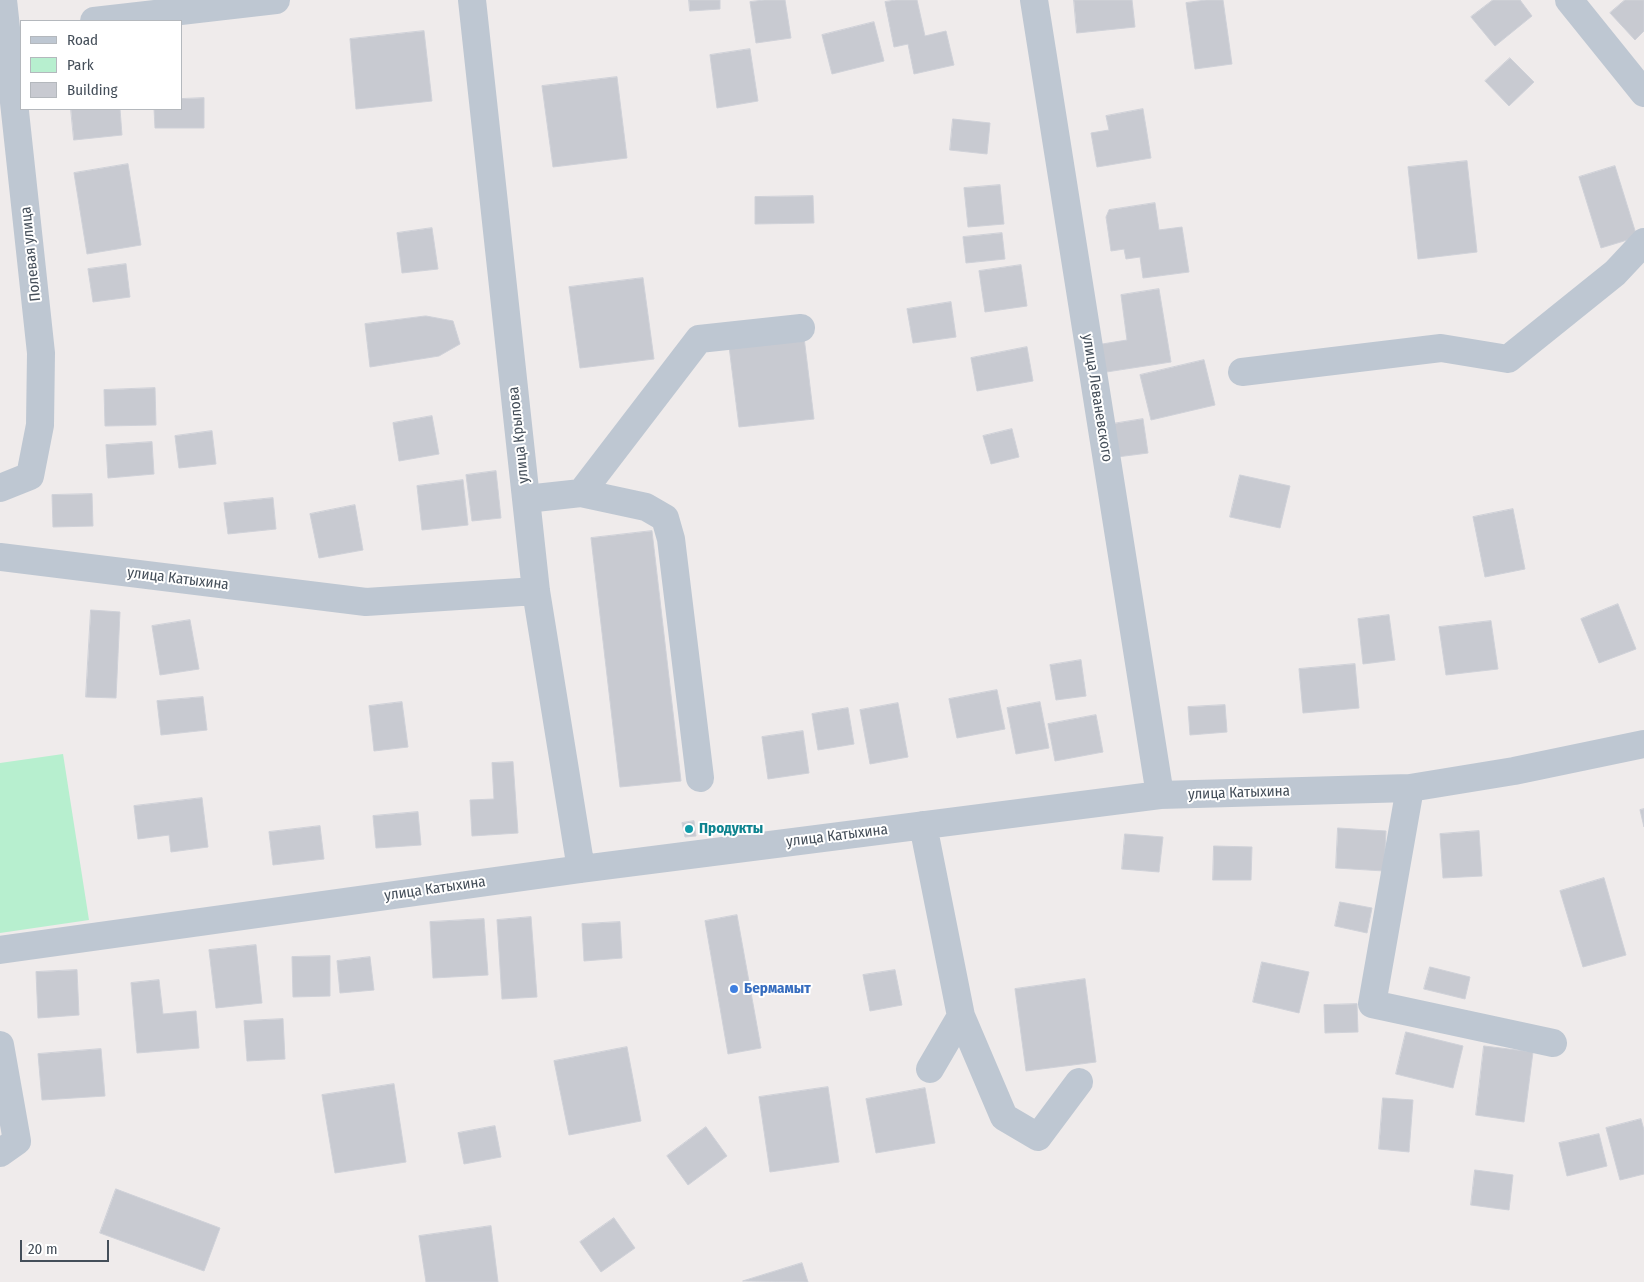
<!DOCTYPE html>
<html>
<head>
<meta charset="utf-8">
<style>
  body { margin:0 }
  #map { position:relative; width:1644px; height:1282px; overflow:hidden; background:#efebeb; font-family:"Fira Sans Condensed",sans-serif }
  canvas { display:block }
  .legend { position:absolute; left:20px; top:20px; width:162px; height:90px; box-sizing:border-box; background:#fff; border:1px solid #b4b8bd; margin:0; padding:6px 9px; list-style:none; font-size:15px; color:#444e59 }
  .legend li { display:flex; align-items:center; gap:10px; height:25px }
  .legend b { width:25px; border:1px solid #b4b8bd }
  .scale { position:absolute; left:20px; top:1240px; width:89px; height:22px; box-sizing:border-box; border:2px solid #444e59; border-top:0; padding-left:6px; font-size:15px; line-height:18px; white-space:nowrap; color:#444e59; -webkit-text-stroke:4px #fff; paint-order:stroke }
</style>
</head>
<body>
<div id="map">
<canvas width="1644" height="1282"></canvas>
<ul class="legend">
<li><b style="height:6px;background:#bec7d2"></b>Road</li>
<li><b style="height:14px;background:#b7efcf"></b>Park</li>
<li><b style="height:14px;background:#c8cad1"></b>Building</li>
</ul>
<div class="scale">20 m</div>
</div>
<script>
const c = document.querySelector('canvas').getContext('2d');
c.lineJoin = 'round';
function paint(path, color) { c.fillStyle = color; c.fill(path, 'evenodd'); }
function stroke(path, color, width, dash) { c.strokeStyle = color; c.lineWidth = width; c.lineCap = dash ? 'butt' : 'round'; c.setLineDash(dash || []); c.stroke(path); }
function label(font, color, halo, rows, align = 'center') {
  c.font = font + ' "Fira Sans Condensed",sans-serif'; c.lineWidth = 4; c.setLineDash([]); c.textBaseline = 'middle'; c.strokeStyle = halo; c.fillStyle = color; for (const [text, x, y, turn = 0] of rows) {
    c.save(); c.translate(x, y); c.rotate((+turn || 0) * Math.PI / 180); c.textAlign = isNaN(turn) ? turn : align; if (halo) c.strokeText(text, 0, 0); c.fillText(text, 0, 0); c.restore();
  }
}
const green = new Path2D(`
  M 63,754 L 89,920 L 0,933 L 0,763 Z`);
const building = new Path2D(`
  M 689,0 L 720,0 L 720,9 L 690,11 Z
  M 764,0 L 785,0 L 791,38 L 756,43 L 750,2 Z
  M 896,0 L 917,0 L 925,36 L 946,31 L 954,65 L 914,74 L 908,44 L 894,47 L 885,2 Z
  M 1074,0 L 1132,0 L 1135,27 L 1077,33 Z
  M 1206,0 L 1223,0 L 1232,64 L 1195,69 L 1186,3 Z
  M 1493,0 L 1520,0 L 1532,16 L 1495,46 L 1471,17 Z
  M 1625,0 L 1644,0 L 1644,31 L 1635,40 L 1610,13 Z
  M 874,22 L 884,61 L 832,74 L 822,35 Z
  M 424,31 L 432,101 L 356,109 L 350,39 Z
  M 750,49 L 758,101 L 717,108 L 710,55 Z
  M 1510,58 L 1534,82 L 1509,106 L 1485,81 Z
  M 617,77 L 627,158 L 553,167 L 542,86 Z
  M 204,98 L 204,128 L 155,128 L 154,109 L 181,109 L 181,99 Z
  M 71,109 L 120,109 L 122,135 L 74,140 Z
  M 1143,109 L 1151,158 L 1097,167 L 1091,133 L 1109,130 L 1106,116 Z
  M 953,119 L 990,123 L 987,154 L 950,150 Z
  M 1467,161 L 1477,252 L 1418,259 L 1408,167 Z
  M 128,164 L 141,245 L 87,254 L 74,173 Z
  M 1615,166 L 1637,237 L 1601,248 L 1579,177 Z
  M 1000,185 L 1004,224 L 968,227 L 964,188 Z
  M 813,196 L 814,223 L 755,224 L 755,197 Z
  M 1155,203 L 1159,230 L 1182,227 L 1189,272 L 1143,278 L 1140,257 L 1126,259 L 1124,249 L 1111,251 L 1106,217 L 1109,210 Z
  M 432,228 L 438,269 L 402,273 L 397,233 Z
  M 1002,233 L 1005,259 L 966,263 L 963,237 Z
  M 126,264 L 130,297 L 93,302 L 88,269 Z
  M 1021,265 L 1027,306 L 985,312 L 979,271 Z
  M 643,278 L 654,359 L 580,368 L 569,287 Z
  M 1159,289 L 1171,362 L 1100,373 L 1096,345 L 1127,340 L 1121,295 Z
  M 951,302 L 956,337 L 913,343 L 907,309 Z
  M 426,316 L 453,321 L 460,344 L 439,356 L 370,367 L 365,324 Z
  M 804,337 L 814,419 L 739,427 L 729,346 Z
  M 1027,347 L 1033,381 L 977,391 L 971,358 Z
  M 1204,360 L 1215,405 L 1151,420 L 1140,375 Z
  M 155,388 L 156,425 L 105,426 L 104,390 Z
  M 432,416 L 439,454 L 399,461 L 393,423 Z
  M 1143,419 L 1148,453 L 1117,457 L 1112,424 Z
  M 1012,429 L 1019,457 L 991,464 L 983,436 Z
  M 212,431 L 216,464 L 179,468 L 175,436 Z
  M 152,442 L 154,474 L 108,478 L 106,445 Z
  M 496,471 L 501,518 L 472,521 L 466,475 Z
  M 1240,475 L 1290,486 L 1280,528 L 1230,517 Z
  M 463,480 L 468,525 L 422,530 L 417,486 Z
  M 92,494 L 93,526 L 53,527 L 52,495 Z
  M 273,498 L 276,529 L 228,534 L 224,503 Z
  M 355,505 L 363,550 L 319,558 L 310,514 Z
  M 1513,509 L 1525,569 L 1485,577 L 1473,517 Z
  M 652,531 L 681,781 L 620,787 L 591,538 Z
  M 1618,604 L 1636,649 L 1599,663 L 1581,619 Z
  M 91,610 L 120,612 L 116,698 L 86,697 Z
  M 1389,615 L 1395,660 L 1363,664 L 1358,619 Z
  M 190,620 L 199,669 L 160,675 L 152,626 Z
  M 1491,621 L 1498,669 L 1446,675 L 1439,627 Z
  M 1081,660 L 1086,696 L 1056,700 L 1050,665 Z
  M 1355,664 L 1359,708 L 1303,713 L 1299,669 Z
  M 997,690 L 1005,729 L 957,738 L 949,699 Z
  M 203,697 L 207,730 L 161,735 L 157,701 Z
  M 402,702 L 408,747 L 374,751 L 369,706 Z
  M 1040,702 L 1049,748 L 1016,754 L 1007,708 Z
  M 898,703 L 908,757 L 870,764 L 860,710 Z
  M 1225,705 L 1227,732 L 1190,735 L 1188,707 Z
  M 848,708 L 854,744 L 818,750 L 812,714 Z
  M 1096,715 L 1103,752 L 1055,761 L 1048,724 Z
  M 803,731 L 809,773 L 768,779 L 762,737 Z
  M 513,762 L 518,833 L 472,836 L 470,800 L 494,799 L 492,763 Z
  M 202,798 L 208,847 L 171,852 L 169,835 L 138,839 L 134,806 Z
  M 1644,809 L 1644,827 L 1640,810 Z
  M 418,812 L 421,845 L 376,848 L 373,816 Z
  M 694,821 L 696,836 L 685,837 L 682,823 Z
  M 320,826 L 324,859 L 273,865 L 269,832 Z
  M 1338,828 L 1386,831 L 1384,871 L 1336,868 Z
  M 1479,831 L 1482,876 L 1443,878 L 1440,834 Z
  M 1125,834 L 1163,837 L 1159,872 L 1122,869 Z
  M 1214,846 L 1252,847 L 1251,880 L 1213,880 Z
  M 1604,878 L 1626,955 L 1583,967 L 1560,891 Z
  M 1340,902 L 1372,908 L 1367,933 L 1335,926 Z
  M 737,915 L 761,1048 L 728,1054 L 705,921 Z
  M 531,917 L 537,997 L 502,999 L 497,920 Z
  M 484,919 L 488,975 L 433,978 L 430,922 Z
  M 620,922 L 622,958 L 584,961 L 582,924 Z
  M 256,945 L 262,1003 L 216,1008 L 209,950 Z
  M 330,956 L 330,996 L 293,997 L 292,957 Z
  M 370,957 L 374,990 L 340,993 L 337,961 Z
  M 1262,962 L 1309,972 L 1299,1013 L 1253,1002 Z
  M 1430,967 L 1470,977 L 1465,999 L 1424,989 Z
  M 77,970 L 79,1015 L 38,1018 L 36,972 Z
  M 895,970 L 902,1005 L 870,1011 L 863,975 Z
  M 1085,979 L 1096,1062 L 1026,1071 L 1015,989 Z
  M 159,980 L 163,1014 L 196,1011 L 199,1048 L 137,1053 L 131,983 Z
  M 1357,1004 L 1358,1032 L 1325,1033 L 1324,1005 Z
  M 283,1019 L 285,1059 L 247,1061 L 244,1021 Z
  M 1406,1032 L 1463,1046 L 1453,1088 L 1396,1074 Z
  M 1484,1046 L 1533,1052 L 1524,1122 L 1476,1115 Z
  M 627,1047 L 641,1121 L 569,1135 L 554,1061 Z
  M 101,1049 L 105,1096 L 42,1100 L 38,1054 Z
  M 394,1084 L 406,1162 L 335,1173 L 322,1095 Z
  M 828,1087 L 839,1162 L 770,1172 L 759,1097 Z
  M 925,1088 L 935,1143 L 876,1153 L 866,1099 Z
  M 1383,1098 L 1413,1100 L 1409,1152 L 1379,1149 Z
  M 1641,1119 L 1644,1130 L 1644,1174 L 1620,1180 L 1606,1128 Z
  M 495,1126 L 501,1157 L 464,1164 L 458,1133 Z
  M 706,1127 L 727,1156 L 688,1185 L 667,1156 Z
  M 1599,1134 L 1607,1166 L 1567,1176 L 1559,1143 Z
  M 1475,1170 L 1513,1175 L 1509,1210 L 1471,1205 Z
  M 116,1189 L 220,1228 L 204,1271 L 100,1233 Z
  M 614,1218 L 635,1248 L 601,1272 L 580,1242 Z
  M 491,1226 L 498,1282 L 426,1282 L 419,1236 Z
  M 802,1263 L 808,1282 L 743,1281 Z`);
const minor = new Path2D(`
  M 472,0 L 536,591 L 581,869
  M 1034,0 L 1160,795
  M 1569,0 L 1644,93
  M 94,21 L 276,0
  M 1242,372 L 1441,348 L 1508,359 L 1615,273 L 1644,242
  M 0,488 L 30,476 L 40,425 L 41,353 L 3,0
  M 581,493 L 699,339 L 801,328
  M 526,499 L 581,493 L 646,507 L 665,518 L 671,539 L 700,778
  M 0,557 L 366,602 L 536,591
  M 1410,788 L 1372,1004 L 1553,1043
  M 923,825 L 961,1016 L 930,1069
  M 0,950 L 581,869 L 1160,795 L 1410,788 L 1514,771 L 1644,744
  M 961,1016 L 1004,1117 L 1038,1137 L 1079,1082
  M 0,1045 L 17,1141 L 0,1153`);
const markers = [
  [689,829,5,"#0f9aa8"],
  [734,989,5,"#3f7fe0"]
];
const streetNames = [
  ["Полевая улица",31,254,-96],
  ["улица Леваневского",1097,398,81],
  ["улица Крылова",519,435,-96],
  ["улица Катыхина",178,579,7],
  ["улица Катыхина",1239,793,-2],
  ["улица Катыхина",837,836,-7],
  ["улица Катыхина",435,889,-8]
];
const cultureNames = [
  ["Продукты",699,829]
];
const shopNames = [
  ["Бермамыт",744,989]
];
paint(green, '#b7efcf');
paint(building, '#c8cad1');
stroke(building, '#cfd1d8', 1);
stroke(minor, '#bec7d2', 28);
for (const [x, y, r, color] of markers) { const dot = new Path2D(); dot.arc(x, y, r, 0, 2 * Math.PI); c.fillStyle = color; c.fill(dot); stroke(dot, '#fff', 2); }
label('15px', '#444e59', '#fff', streetNames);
label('bold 15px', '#0d838f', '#fff', cultureNames, 'left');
label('bold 15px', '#366cbe', '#fff', shopNames, 'left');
</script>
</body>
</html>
